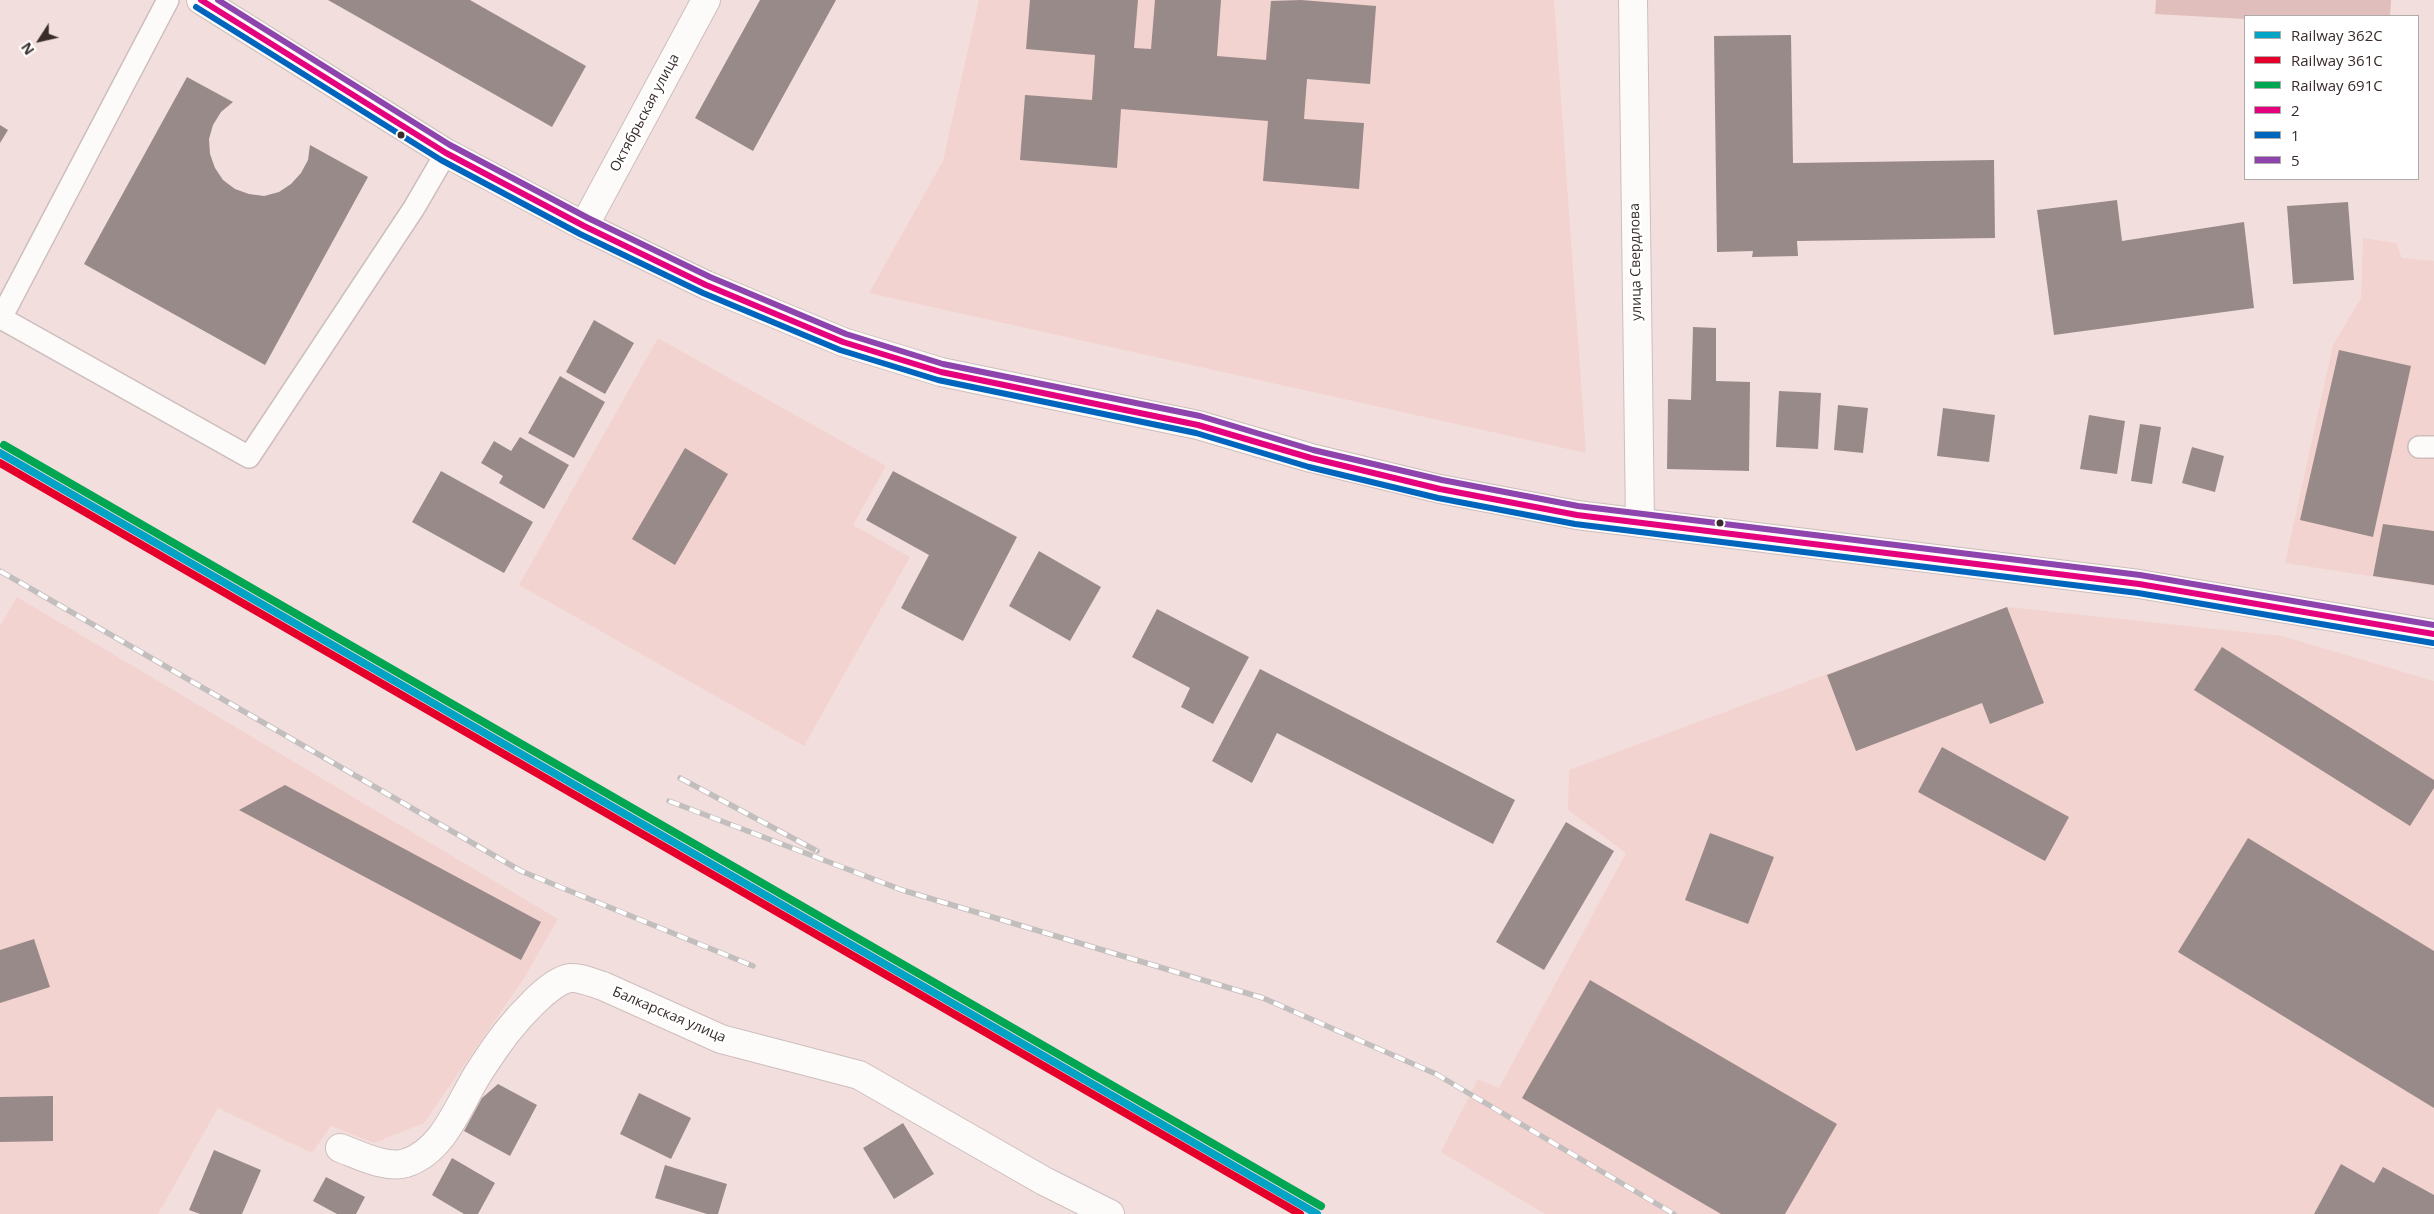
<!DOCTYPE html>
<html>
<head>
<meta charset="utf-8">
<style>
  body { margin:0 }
  #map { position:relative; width:2434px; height:1214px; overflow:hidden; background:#f2dfdd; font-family:"Open Sans",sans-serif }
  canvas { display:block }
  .legend { position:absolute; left:2244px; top:15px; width:175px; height:165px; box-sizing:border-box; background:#fff; border:1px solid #b0abaa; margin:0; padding:6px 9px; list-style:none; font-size:15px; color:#392c2b }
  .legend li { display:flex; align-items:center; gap:10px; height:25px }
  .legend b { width:25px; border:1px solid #b0abaa }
  .north { position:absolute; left:15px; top:15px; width:50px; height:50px; -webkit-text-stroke:4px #fff; paint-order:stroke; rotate:235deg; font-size:14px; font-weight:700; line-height:20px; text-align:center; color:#392c2b }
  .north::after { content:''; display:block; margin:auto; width:18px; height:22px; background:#392c2b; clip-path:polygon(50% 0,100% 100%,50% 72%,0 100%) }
</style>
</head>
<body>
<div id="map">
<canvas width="2434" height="1214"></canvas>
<ul class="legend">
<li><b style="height:6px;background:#03a3c6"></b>Railway 362С</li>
<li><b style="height:6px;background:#e4002b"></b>Railway 361С</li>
<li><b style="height:6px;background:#00a651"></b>Railway 691С</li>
<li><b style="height:6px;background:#e5007d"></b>2</li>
<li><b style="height:6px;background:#0065bd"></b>1</li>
<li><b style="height:6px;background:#8e44ad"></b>5</li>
</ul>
<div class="north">N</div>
</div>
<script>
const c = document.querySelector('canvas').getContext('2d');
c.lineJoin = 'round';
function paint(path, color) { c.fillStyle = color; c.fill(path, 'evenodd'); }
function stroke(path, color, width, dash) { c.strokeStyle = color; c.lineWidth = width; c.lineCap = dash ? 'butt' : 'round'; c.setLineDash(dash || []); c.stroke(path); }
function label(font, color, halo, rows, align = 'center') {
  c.font = font + ' "Open Sans",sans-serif'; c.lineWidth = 5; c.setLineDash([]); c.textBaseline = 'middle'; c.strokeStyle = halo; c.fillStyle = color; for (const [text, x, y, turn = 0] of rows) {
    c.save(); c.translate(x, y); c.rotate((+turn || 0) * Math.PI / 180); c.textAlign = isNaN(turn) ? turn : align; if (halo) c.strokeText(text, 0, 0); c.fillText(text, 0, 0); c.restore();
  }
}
const built = new Path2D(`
  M 979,0 L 1554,0 L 1586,453 L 869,293 L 943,161 Z
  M 2363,238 L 2396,243 L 2402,258 L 2434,261 L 2434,586 L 2285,563 L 2333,345 L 2361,298 Z
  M 658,338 L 886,466 L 853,525 L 910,557 L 804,746 L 519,585 Z
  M 17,597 L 558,919 L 523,980 L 424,1123 L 374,1143 L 331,1126 L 312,1153 L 218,1108 L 158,1214 L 0,1214 L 0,626 Z
  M 2007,607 L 2282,636 L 2434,681 L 2434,1214 L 1545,1214 L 1441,1152 L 1478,1079 L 1499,1088 L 1626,853 L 1568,810 L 1569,770 Z`);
const green = new Path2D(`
  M 2156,0 L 2391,0 L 2390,16 L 2245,16 L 2245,19 L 2155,14 Z`);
const building = new Path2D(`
  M 328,0 L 470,0 L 586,66 L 552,127 Z
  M 760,0 L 836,0 L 753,151 L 695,118 Z
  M 1030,0 L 1138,0 L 1134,48 L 1151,49 L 1155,0 L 1221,0 L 1217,56 L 1266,60 L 1271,1 L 1301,0 L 1376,6 L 1370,84 L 1307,79 L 1304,119 L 1364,123 L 1359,189 L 1263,181 L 1268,121 L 1121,109 L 1117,168 L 1020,160 L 1025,95 L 1092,100 L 1095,55 L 1026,49 Z
  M 1791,35 L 1793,163 L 1994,160 L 1995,238 L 1797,241 L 1798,256 L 1752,257 L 1753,251 L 1717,252 L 1714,36 Z
  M 187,77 L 233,102 L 221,112 L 213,125 L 209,139 L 210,154 L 215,168 L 223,180 L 235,189 L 249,194 L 264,196 L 279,192 L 291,184 L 301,173 L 308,160 L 310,145 L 368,177 L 265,365 L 84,264 Z
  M 0,125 L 8,130 L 0,143 Z
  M 2117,200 L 2122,241 L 2244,222 L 2254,308 L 2054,335 L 2037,210 Z
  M 2348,202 L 2354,280 L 2293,284 L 2287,206 Z
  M 594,320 L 634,343 L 605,394 L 566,372 Z
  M 1693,327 L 1716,328 L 1716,381 L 1750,382 L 1749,471 L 1667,469 L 1668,399 L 1691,400 Z
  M 2339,350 L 2411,366 L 2373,537 L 2300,520 Z
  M 560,376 L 605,402 L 574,458 L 528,433 Z
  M 1779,391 L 1821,393 L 1818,449 L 1776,447 Z
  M 1838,405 L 1868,408 L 1863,453 L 1834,450 Z
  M 1943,408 L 1995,415 L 1989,462 L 1937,456 Z
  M 2089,415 L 2125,421 L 2117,474 L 2080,469 Z
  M 2140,424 L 2161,427 L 2152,484 L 2131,481 Z
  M 520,437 L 569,465 L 544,509 L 499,483 L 503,476 L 481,463 L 494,441 L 511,451 Z
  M 2192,447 L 2224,456 L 2215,492 L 2182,483 Z
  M 685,448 L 728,474 L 675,565 L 632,539 Z
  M 441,471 L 533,522 L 504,573 L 412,522 Z
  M 893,471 L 1017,537 L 963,641 L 901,608 L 929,555 L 866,520 Z
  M 2383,524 L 2434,531 L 2434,585 L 2373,576 Z
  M 1039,551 L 1101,587 L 1070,641 L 1009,606 Z
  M 2007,607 L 2044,703 L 1990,724 L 1982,703 L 1856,751 L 1827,675 Z
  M 1157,609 L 1249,657 L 1213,724 L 1181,707 L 1190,688 L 1132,657 Z
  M 2222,647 L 2434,780 L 2434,788 L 2410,826 L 2194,690 Z
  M 1260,669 L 1515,800 L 1493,844 L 1277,733 L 1252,783 L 1212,761 Z
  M 1942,747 L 2069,817 L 2045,861 L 1918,792 Z
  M 285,785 L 541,922 L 521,960 L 239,810 Z
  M 1566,822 L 1614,851 L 1544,970 L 1496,942 Z
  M 1710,833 L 1774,857 L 1748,924 L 1685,900 Z
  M 2248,838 L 2434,951 L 2434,1108 L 2178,952 Z
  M 34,939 L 50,987 L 0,1003 L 0,950 Z
  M 1590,980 L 1837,1124 L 1785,1214 L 1721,1214 L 1522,1098 Z
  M 498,1084 L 537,1105 L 510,1156 L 464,1131 L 482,1098 Z
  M 639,1093 L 691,1118 L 671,1159 L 620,1134 Z
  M 53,1096 L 53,1141 L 0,1142 L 0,1097 Z
  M 903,1123 L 934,1174 L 894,1199 L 863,1148 Z
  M 214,1150 L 261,1170 L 242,1214 L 200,1214 L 189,1210 Z
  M 452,1158 L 495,1183 L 478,1214 L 464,1214 L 432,1195 Z
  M 2341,1164 L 2374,1183 L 2383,1167 L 2434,1195 L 2434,1214 L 2314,1214 Z
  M 665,1165 L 727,1184 L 718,1214 L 707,1214 L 655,1198 Z
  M 326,1177 L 365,1197 L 356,1214 L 337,1214 L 313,1201 Z`);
const service = new Path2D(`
  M 168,0 L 1,318 L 249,457 L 414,208 L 446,153
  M 2419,447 L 2434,447`);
const minor = new Path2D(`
  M 1633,0 L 1640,523
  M 584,226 L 706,0
  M 340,1148 C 359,1155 386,1169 406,1163 C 446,1150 460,1100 481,1069 C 498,1043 512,1023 535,1001 C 543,993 558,980 570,978 C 580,977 593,983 603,986 L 721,1039 L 859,1075 L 1044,1181 L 1110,1214`);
const tertiary = new Path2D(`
  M 201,0 L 446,153 L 584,226 L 706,285 L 843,342 L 941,372 L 1198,425 L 1311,458 L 1440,489 L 1577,515 L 2139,584 L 2434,634`);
const rail = new Path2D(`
  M 0,571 L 521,871 L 753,966
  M 680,778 L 817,851
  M 669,801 L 902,890 L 1263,998 L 1436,1074 L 1674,1214`);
const bus1 = new Path2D(`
  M 201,0 L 446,153 L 584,226 L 706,285 L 843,342 L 941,372 L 1198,425 L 1311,458 L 1440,489 L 1577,515 L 2139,584 L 2434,634`);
const bus2 = new Path2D(`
  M 196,7 L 441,160 L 580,234 L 703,293 L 840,350 L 938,380 L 1196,433 L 1309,467 L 1438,498 L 1575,524 L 2138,593 L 2433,643`);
const bus3 = new Path2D(`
  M 218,0 L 450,145 L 588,218 L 710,277 L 846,334 L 943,364 L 1200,416 L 1313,450 L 1442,480 L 1578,506 L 2140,575 L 2434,625`);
const rail1 = new Path2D(`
  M 0,453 L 1317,1214`);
const rail2 = new Path2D(`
  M 0,463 L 1300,1214`);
const rail3 = new Path2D(`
  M 4,445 L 1321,1206`);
const markers = [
  [401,135,4.5,"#392c2b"],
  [1720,523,4.5,"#392c2b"]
];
const streetNames = [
  ["Октябрьская улица",645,113,-62],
  ["улица Свердлова",1636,262,-91],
  ["Балкарская улица",669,1015,23]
];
paint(built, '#f3d3d0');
paint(green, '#dfbebb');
paint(building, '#988a89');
stroke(service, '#cdbebd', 24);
stroke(minor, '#cdbebd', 30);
stroke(tertiary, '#cdbebd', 30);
stroke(service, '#fdfafa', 21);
stroke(minor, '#fdfafa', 28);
stroke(tertiary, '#fdfafa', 28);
stroke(rail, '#c2bebe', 5.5);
stroke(rail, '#fff', 4, [11]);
stroke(bus1, '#e5007d', 6);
stroke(bus2, '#0065bd', 6);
stroke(bus3, '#8e44ad', 6);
stroke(rail1, '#03a3c6', 8);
stroke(rail2, '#e4002b', 8);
stroke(rail3, '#00a651', 8);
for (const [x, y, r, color] of markers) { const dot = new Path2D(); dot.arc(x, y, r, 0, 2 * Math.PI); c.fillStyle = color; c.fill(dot); stroke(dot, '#fff', 2); }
label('14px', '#392c2b', '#fff', streetNames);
</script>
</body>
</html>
